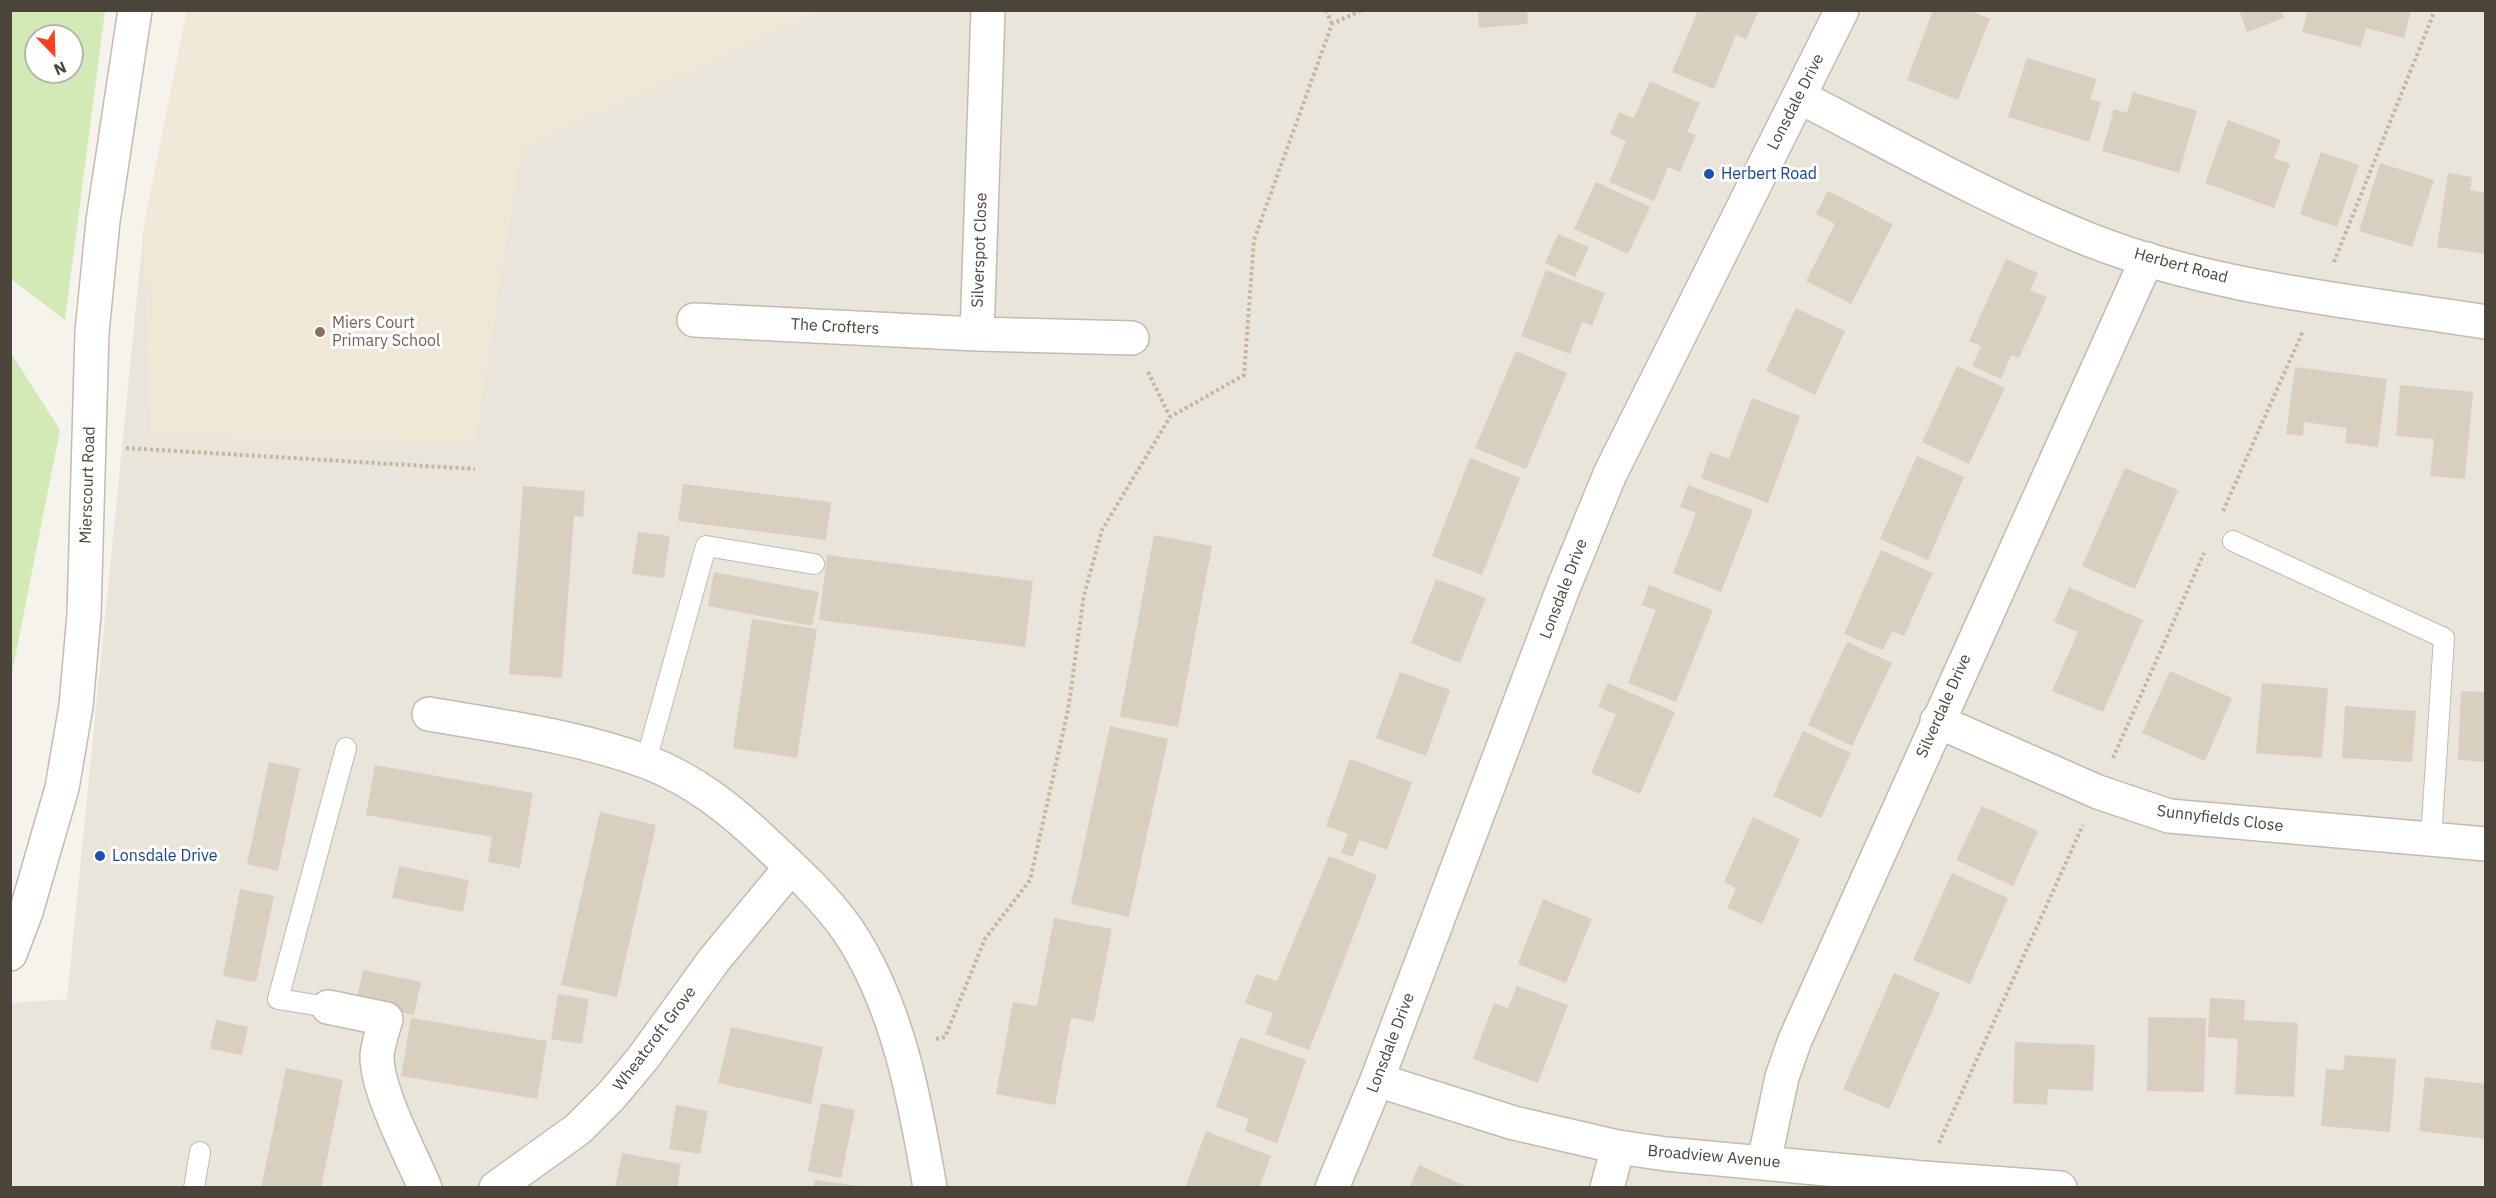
<!DOCTYPE html>
<html>
<head>
<meta charset="utf-8">
<style>
  body { margin:0 }
  #map { position:relative; width:2496px; height:1198px; overflow:hidden; background:#f6f3ec; font-family:"IBM Plex Sans",sans-serif }
  canvas { display:block }
  .frame { position:absolute; inset:0; border:12px solid #4b4439; pointer-events:none }
  .north { position:absolute; left:24px; top:24px; width:60px; height:60px; box-sizing:border-box; background:#fff; border:2px solid #b7b4b0; border-radius:50%; rotate:157deg; font-size:16px; font-weight:700; line-height:24px; text-align:center; color:#4b4439 }
  .north::after { content:''; display:block; margin:auto; width:21px; height:27px; background:#fc3f1d; clip-path:polygon(50% 0,100% 100%,50% 72%,0 100%) }
</style>
</head>
<body>
<div id="map">
<canvas width="2496" height="1198"></canvas>
<div class="frame"></div>
<div class="north">N</div>
</div>
<script>
const c = document.querySelector('canvas').getContext('2d');
c.lineJoin = 'round';
function paint(path, color) { c.fillStyle = color; c.fill(path, 'evenodd'); }
function stroke(path, color, width, dash) { c.strokeStyle = color; c.lineWidth = width; c.lineCap = dash ? 'butt' : 'round'; c.setLineDash(dash || []); c.stroke(path); }
function label(font, color, halo, rows, align = 'center') {
  c.font = font + ' "IBM Plex Sans",sans-serif'; c.lineWidth = 6; c.setLineDash([]); c.textBaseline = 'middle'; c.strokeStyle = halo; c.fillStyle = color; for (const [text, x, y, turn = 0] of rows) {
    c.save(); c.translate(x, y); c.rotate((+turn || 0) * Math.PI / 180); c.textAlign = isNaN(turn) ? turn : align; if (halo) c.strokeText(text, 0, 0); c.fillText(text, 0, 0); c.restore();
  }
}
const residential = new Path2D(`
  M 187,11 L 2485,11 L 2485,1187 L 11,1188 L 11,1003 L 67,999 L 144,226 Z`);
const education = new Path2D(`
  M 187,11 L 187,10 L 822,11 L 521,149 L 475,443 L 150,437 L 144,226 Z`);
const green = new Path2D(`
  M 10,11 L 105,11 L 65,320 L 11,279 ZM 36,36 L 72,36 L 72,72 L 36,72 Z
  M 11,353 L 60,430 L 11,678 Z`);
const building = new Path2D(`
  M 1478,10 L 1527,10 L 1528,24 L 1479,28 Z
  M 1692,10 L 1759,10 L 1746,39 L 1736,35 L 1714,89 L 1672,72 L 1697,13 Z
  M 1933,10 L 1969,10 L 1990,19 L 1958,100 L 1907,80 Z
  M 2239,10 L 2281,10 L 2284,18 L 2247,32 Z
  M 2308,10 L 2411,10 L 2404,38 L 2366,28 L 2361,47 L 2302,32 Z
  M 2027,58 L 2097,79 L 2090,99 L 2101,102 L 2089,142 L 2008,117 Z
  M 1650,81 L 1700,103 L 1687,132 L 1696,135 L 1680,172 L 1668,167 L 1654,201 L 1609,182 L 1626,141 L 1610,134 L 1619,112 L 1634,118 Z
  M 2133,92 L 2197,111 L 2179,173 L 2102,151 L 2114,109 L 2127,113 Z
  M 2228,120 L 2281,140 L 2274,158 L 2290,164 L 2274,208 L 2205,183 Z
  M 2321,152 L 2359,165 L 2337,227 L 2300,214 Z
  M 2380,163 L 2434,180 L 2412,247 L 2359,231 Z
  M 2448,173 L 2472,177 L 2470,190 L 2486,193 L 2486,254 L 2437,247 Z
  M 1596,182 L 1650,207 L 1628,254 L 1574,229 Z
  M 1828,191 L 1893,224 L 1851,304 L 1806,281 L 1835,224 L 1816,214 Z
  M 1558,234 L 1589,247 L 1575,277 L 1545,263 Z
  M 2006,259 L 2038,273 L 2030,290 L 2047,297 L 2019,358 L 2011,355 L 2001,379 L 1972,366 L 1981,346 L 1969,341 Z
  M 1546,270 L 1605,293 L 1592,326 L 1582,322 L 1570,354 L 1521,336 Z
  M 1796,308 L 1845,331 L 1815,395 L 1766,371 Z
  M 1516,351 L 1567,373 L 1526,469 L 1475,448 Z
  M 1957,366 L 2005,388 L 1969,464 L 1922,442 Z
  M 2295,367 L 2387,379 L 2378,447 L 2345,443 L 2347,428 L 2304,422 L 2303,436 L 2286,434 Z
  M 2400,385 L 2473,392 L 2465,479 L 2430,476 L 2434,439 L 2396,436 Z
  M 1752,398 L 1800,416 L 1768,503 L 1701,478 L 1710,452 L 1729,459 Z
  M 1917,456 L 1964,477 L 1928,560 L 1880,539 Z
  M 1470,458 L 1520,478 L 1482,575 L 1432,556 Z
  M 2125,468 L 2178,490 L 2135,589 L 2082,566 Z
  M 683,484 L 831,502 L 826,540 L 678,521 Z
  M 1688,485 L 1753,510 L 1721,592 L 1673,573 L 1696,513 L 1680,507 Z
  M 523,486 L 585,491 L 583,517 L 574,516 L 562,678 L 509,674 Z
  M 638,532 L 670,536 L 664,578 L 632,574 Z
  M 1154,535 L 1212,546 L 1178,727 L 1120,717 Z
  M 1881,550 L 1933,573 L 1904,636 L 1892,631 L 1883,650 L 1844,634 Z
  M 827,555 L 1033,581 L 1025,647 L 819,620 Z
  M 714,572 L 819,592 L 812,626 L 708,606 Z
  M 1436,579 L 1486,598 L 1460,663 L 1411,643 Z
  M 1649,585 L 1713,610 L 1676,702 L 1628,683 L 1656,610 L 1642,605 Z
  M 2069,587 L 2143,620 L 2103,712 L 2052,691 L 2078,632 L 2054,622 Z
  M 752,619 L 817,629 L 797,758 L 733,748 Z
  M 1847,642 L 1892,663 L 1852,746 L 1808,725 Z
  M 2170,671 L 2232,698 L 2205,761 L 2142,733 Z
  M 1400,672 L 1450,690 L 1426,756 L 1376,738 Z
  M 1608,683 L 1675,712 L 1640,794 L 1591,773 L 1616,714 L 1598,707 Z
  M 2262,683 L 2328,688 L 2322,758 L 2256,753 Z
  M 2461,691 L 2486,692 L 2486,762 L 2458,760 Z
  M 2345,706 L 2416,711 L 2412,762 L 2342,758 Z
  M 1110,726 L 1168,739 L 1129,917 L 1071,904 Z
  M 1803,731 L 1851,753 L 1821,818 L 1773,796 Z
  M 1350,759 L 1412,782 L 1387,850 L 1359,840 L 1353,857 L 1341,853 L 1348,834 L 1326,826 Z
  M 269,762 L 300,768 L 278,871 L 247,864 Z
  M 375,765 L 533,793 L 520,868 L 488,862 L 492,837 L 366,815 Z
  M 1982,806 L 2038,831 L 2013,886 L 1956,860 Z
  M 600,812 L 656,825 L 617,997 L 561,985 Z
  M 1753,817 L 1800,839 L 1762,924 L 1727,908 L 1736,888 L 1724,882 Z
  M 1329,856 L 1377,875 L 1309,1050 L 1265,1034 L 1273,1013 L 1245,1003 L 1256,974 L 1277,981 Z
  M 399,866 L 469,880 L 463,912 L 392,898 Z
  M 1952,873 L 2008,898 L 1970,984 L 1913,960 Z
  M 240,889 L 274,896 L 256,982 L 223,976 Z
  M 1543,899 L 1592,919 L 1566,983 L 1518,964 Z
  M 1054,918 L 1112,929 L 1094,1022 L 1071,1018 L 1055,1105 L 996,1094 L 1013,1002 L 1037,1006 Z
  M 363,970 L 421,982 L 414,1015 L 356,1003 Z
  M 1894,973 L 1940,993 L 1889,1109 L 1843,1089 Z
  M 1517,986 L 1568,1005 L 1538,1083 L 1473,1059 L 1494,1003 L 1508,1008 Z
  M 558,994 L 589,999 L 582,1044 L 551,1039 Z
  M 2210,998 L 2245,1000 L 2244,1020 L 2298,1023 L 2294,1097 L 2235,1094 L 2238,1039 L 2208,1037 Z
  M 2148,1017 L 2206,1018 L 2204,1092 L 2147,1091 Z
  M 411,1018 L 547,1041 L 537,1099 L 401,1076 Z
  M 216,1020 L 248,1027 L 242,1055 L 210,1049 Z
  M 731,1027 L 823,1047 L 811,1104 L 718,1083 Z
  M 1240,1037 L 1306,1060 L 1277,1143 L 1245,1131 L 1249,1119 L 1216,1107 Z
  M 2015,1042 L 2095,1045 L 2093,1091 L 2048,1089 L 2047,1105 L 2013,1103 Z
  M 2345,1055 L 2396,1059 L 2390,1132 L 2321,1126 L 2326,1069 L 2343,1070 Z
  M 286,1068 L 343,1080 L 321,1188 L 261,1188 Z
  M 2425,1077 L 2486,1084 L 2486,1139 L 2419,1131 Z
  M 821,1103 L 855,1110 L 841,1178 L 808,1171 Z
  M 676,1105 L 708,1111 L 700,1154 L 669,1149 Z
  M 1206,1131 L 1271,1156 L 1259,1188 L 1185,1188 Z
  M 622,1153 L 681,1164 L 677,1188 L 615,1188 Z
  M 1419,1165 L 1470,1188 L 1409,1188 Z
  M 815,1180 L 859,1186 L 859,1188 L 813,1188 Z`);
const path = new Path2D(`
  M 1326,10 L 1332,24
  M 2334,262 L 2435,10
  M 1148,372 L 1170,417
  M 126,448 L 475,469
  M 2223,511 L 2303,331
  M 2113,758 L 2204,553
  M 936,1039 L 945,1037 L 985,939 L 1030,880 L 1068,710 L 1084,595 L 1102,530 L 1170,417 L 1244,375 L 1254,240 L 1332,24 L 1362,10
  M 1939,1143 L 2083,825`);
const service = new Path2D(`
  M 2233,541 L 2444,638 L 2431,839
  M 646,761 L 706,546 L 814,564
  M 328,1007 L 278,999 L 346,748
  M 194,1188 L 200,1152`);
const minor = new Path2D(`
  M 988,10 L 977,334 L 1132,338
  M 1800,97 C 1895,146 1990,200 2090,240 C 2215,289 2353,301 2486,322
  M 694,320 L 977,334
  M 429,714 C 502,727 577,736 647,762 C 694,780 733,811 769,846 C 797,872 825,898 847,929 C 898,1004 915,1100 930,1188
  M 1937,721 L 2098,792 L 2169,816 L 2486,844
  M 328,1007 L 386,1019 C 383,1030 378,1044 377,1055 C 376,1090 411,1154 425,1188
  M 1377,1080 L 1514,1123 L 1618,1147 L 1666,1154 L 1923,1178 L 2060,1188
  M 1764,1162 L 1782,1077 L 1795,1040 L 2147,259
  M 496,1188 L 578,1129 L 612,1095 L 643,1058 L 714,960 L 791,867
  M 1332,1188 L 1377,1080 L 1564,586 L 1610,474 L 1842,10
  M 1607,1188 L 1618,1147`);
const tertiary = new Path2D(`
  M 10,954 L 26,912 L 62,788 L 76,706 L 84,615 L 92,332 L 103,221 L 135,10`);
const markers = [
  [1709,174,6,"#1a4fb4"],
  [320,332,6,"#8d6e63"],
  [100,856,6,"#1a4fb4"]
];
const streetNames = [
  ["Lonsdale Drive",1796,102,-63],
  ["Silverspot Close",980,250,-88],
  ["Herbert Road",2181,266,15],
  ["The Crofters",835,327,3],
  ["Mierscourt Road",88,485,-88],
  ["Lonsdale Drive",1564,589,-69],
  ["Silverdale Drive",1944,706,-66],
  ["Sunnyfields Close",2220,819,7],
  ["Wheatcroft Grove",655,1039,-53],
  ["Lonsdale Drive",1391,1043,-69],
  ["Broadview Avenue",1714,1157,5]
];
const transitNames = [
  ["Herbert Road",1721,174],
  ["Lonsdale Drive",112,856]
];
const educationNames = [
  ["Miers Court",332,323],
  ["Primary School",332,341]
];
paint(residential, '#eae5da');
paint(education, '#efe8d6');
paint(green, '#d2eab5');
paint(building, '#d8cfc1');
stroke(service, '#c2bbae', 22);
stroke(minor, '#c2bbae', 36);
stroke(tertiary, '#c2bbae', 36);
stroke(path, '#c4b79f', 4, [3, 3]);
stroke(service, '#fff', 20);
stroke(minor, '#fff', 33);
stroke(tertiary, '#fff', 33);
for (const [x, y, r, color] of markers) { const dot = new Path2D(); dot.arc(x, y, r, 0, 2 * Math.PI); c.fillStyle = color; c.fill(dot); stroke(dot, '#fff', 2); }
label('16px', '#4b4439', '#fff', streetNames);
label('16px', '#164399', '#fff', transitNames, 'left');
label('16px', '#785e54', '#fff', educationNames, 'left');
</script>
</body>
</html>
